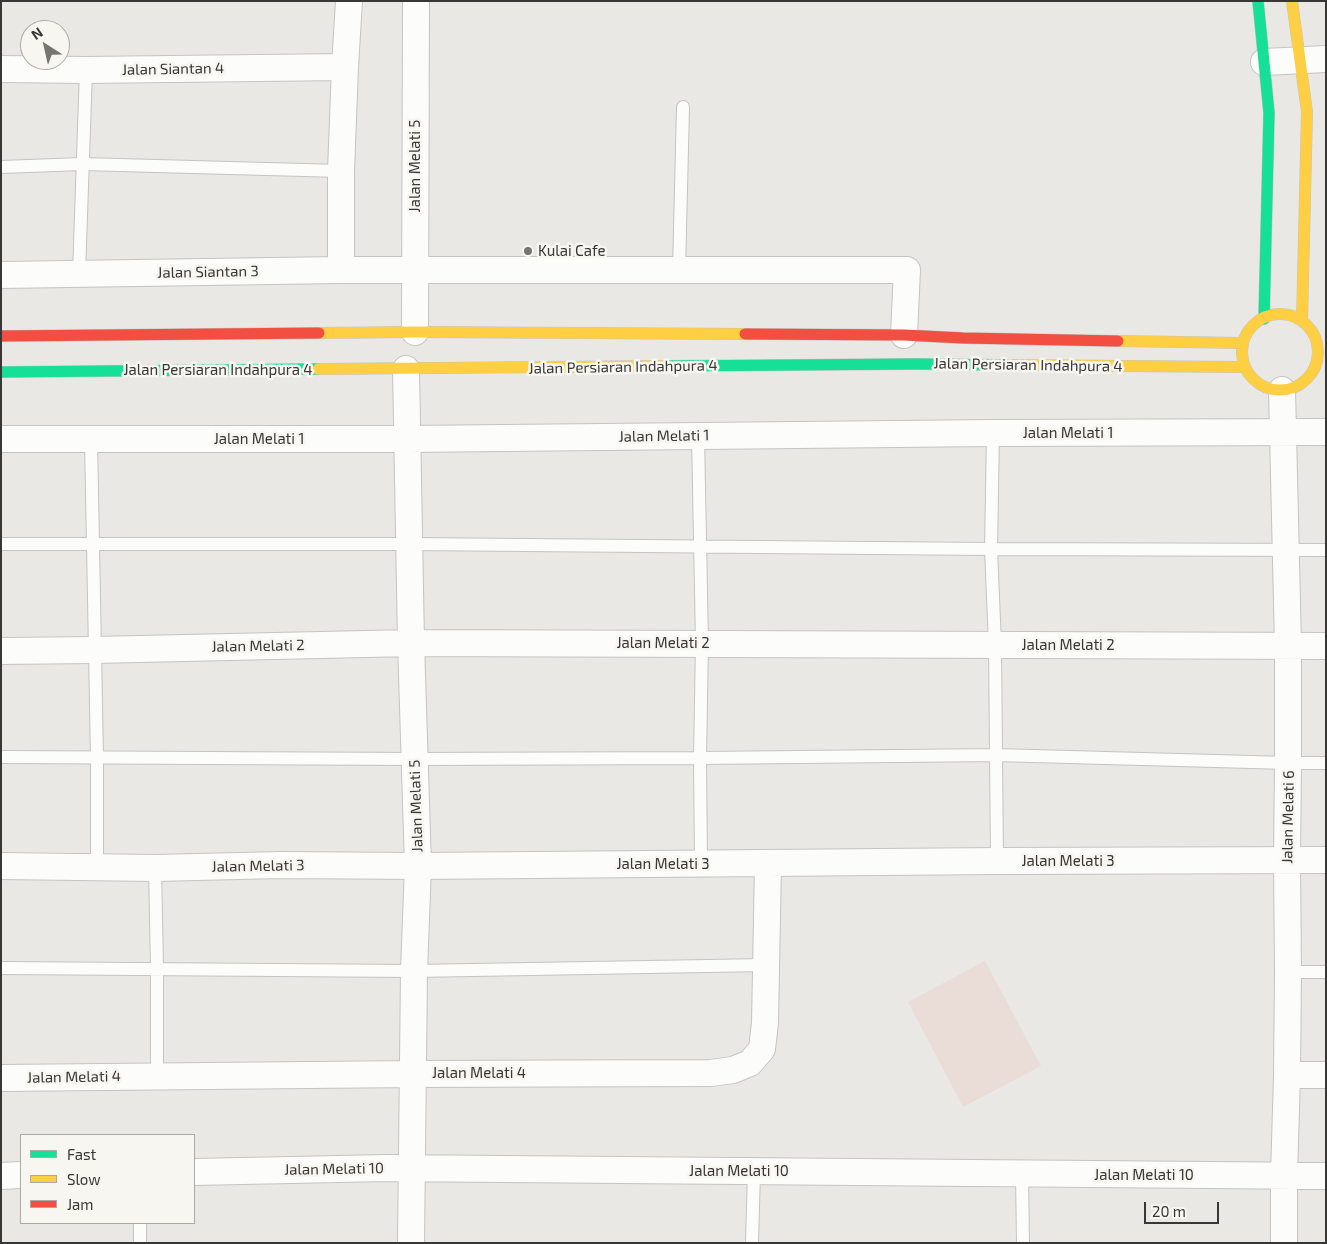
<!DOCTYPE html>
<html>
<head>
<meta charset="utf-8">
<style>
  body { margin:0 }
  #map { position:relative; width:1327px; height:1244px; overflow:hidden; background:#e9e8e5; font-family:"Exo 2",sans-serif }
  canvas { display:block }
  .frame { position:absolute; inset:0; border:2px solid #373735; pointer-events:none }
  .legend { position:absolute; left:20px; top:1134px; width:175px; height:90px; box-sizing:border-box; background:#f7f6f1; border:1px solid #aaaaa6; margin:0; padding:6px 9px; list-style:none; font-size:15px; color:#373735 }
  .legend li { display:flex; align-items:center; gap:10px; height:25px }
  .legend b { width:25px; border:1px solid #aaaaa6 }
  .north { position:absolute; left:20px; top:20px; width:50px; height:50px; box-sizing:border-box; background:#f7f6f1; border:1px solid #aaaaa6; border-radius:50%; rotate:325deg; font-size:14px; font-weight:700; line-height:20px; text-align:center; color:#373735 }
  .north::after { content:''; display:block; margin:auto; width:18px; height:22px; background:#757573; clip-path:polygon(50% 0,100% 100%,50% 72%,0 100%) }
  .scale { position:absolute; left:1144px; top:1202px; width:75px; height:22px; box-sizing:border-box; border:2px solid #373735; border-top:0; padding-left:6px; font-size:15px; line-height:18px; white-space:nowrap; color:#373735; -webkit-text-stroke:4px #f7f6f1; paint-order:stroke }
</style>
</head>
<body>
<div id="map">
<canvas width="1327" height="1244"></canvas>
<div class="frame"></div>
<ul class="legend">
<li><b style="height:6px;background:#16e098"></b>Fast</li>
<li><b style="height:6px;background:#ffcf43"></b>Slow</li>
<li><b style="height:6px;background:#f24e42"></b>Jam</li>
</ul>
<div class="north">N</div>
<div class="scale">20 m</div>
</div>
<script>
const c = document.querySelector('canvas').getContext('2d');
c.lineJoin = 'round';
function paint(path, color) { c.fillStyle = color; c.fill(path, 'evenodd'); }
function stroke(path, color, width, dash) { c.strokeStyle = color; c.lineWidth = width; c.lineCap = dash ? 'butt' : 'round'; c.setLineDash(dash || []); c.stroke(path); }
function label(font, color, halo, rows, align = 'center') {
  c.font = font + ' "Exo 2",sans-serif'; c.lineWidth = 5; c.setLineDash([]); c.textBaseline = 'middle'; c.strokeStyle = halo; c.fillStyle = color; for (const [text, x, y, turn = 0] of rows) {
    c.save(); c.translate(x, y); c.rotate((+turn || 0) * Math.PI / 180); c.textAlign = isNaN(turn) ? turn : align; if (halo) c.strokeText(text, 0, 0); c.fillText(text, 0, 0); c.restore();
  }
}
const green = new Path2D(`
  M 985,961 L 1041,1066 L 963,1107 L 908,1002 Z`);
const lane = new Path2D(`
  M 1,167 L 82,164 L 341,171
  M 679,271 L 683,107
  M 79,274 L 86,70
  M 993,433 L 991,549 L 995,644 L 997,861
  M 698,436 L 702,643 L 700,758 L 701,864
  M 91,439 L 97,758 L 97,867
  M 1,544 L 410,544 L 991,549 L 1326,550
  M 1,757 L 415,759 L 700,758 L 996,755 L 1288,763 L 1326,763
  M 155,868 L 157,968 L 157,1076
  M 1,968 L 414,971 L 766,965
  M 1288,972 L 1326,972
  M 1022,1174 L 1023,1243
  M 140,1223 L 140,1243
  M 752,1243 L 754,1172`);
const street = new Path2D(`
  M 1264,62 L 1326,59
  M 1,69 L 86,70 L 345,67
  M 341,270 L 341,171 L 345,67 L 349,1
  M 1,275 L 341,270 L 907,270 L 904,335
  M 415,332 L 416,1
  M 406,369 L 411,643 L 418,866 L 414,971 L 411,1243
  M 1282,390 L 1288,646 L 1288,763 L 1287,860 L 1288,972 L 1287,1075 L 1284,1176 L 1284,1243
  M 1,439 L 407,439 L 993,433 L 1326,432
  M 1,651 L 94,650 L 411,643 L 1326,646
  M 1,866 L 155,868 L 281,865 L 418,866 L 997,861 L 1326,860
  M 1287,1075 L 1326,1075
  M 1,1078 L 413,1074 L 711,1073 L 733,1070 L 750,1063 L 762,1049 L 765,1023 L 768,863
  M 194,1172 L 387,1168 L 1326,1176
  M 1,1176 L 21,1175`);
const fast = new Path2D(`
  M 1258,1 L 1269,113 L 1264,319
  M 665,366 L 915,364 L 1002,365
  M 1,372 L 318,369`);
const slow = new Path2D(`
  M 1292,1 L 1307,112 L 1302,321
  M1242 352a38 38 0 1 1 76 0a38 38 0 1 1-76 0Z
  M 319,333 L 415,332 L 745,334
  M 1118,341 L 1243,343
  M 1002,365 L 1245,367
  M 318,369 L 665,366`);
const jam = new Path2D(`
  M 745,334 L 904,335 L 963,338 L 1118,341
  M 1,336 L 319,333`);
const markers = [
  [528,251,5,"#757573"]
];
const streetNames = [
  ["Jalan Siantan 4",173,69,-1],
  ["Jalan Melati 5",415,166,-90],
  ["Jalan Siantan 3",208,272,-1],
  ["Jalan Persiaran Indahpura 4",1028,365,1],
  ["Jalan Persiaran Indahpura 4",623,367,-1],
  ["Jalan Persiaran Indahpura 4",218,370],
  ["Jalan Melati 1",1068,433],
  ["Jalan Melati 1",664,436,-1],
  ["Jalan Melati 1",259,439],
  ["Jalan Melati 2",663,643],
  ["Jalan Melati 2",1068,645],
  ["Jalan Melati 2",258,646,-1],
  ["Jalan Melati 5",416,806,-92],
  ["Jalan Melati 6",1288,817,-89],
  ["Jalan Melati 3",1068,861],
  ["Jalan Melati 3",663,864],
  ["Jalan Melati 3",258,866,-1],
  ["Jalan Melati 4",479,1073],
  ["Jalan Melati 4",74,1077,-1],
  ["Jalan Melati 10",334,1169,-1],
  ["Jalan Melati 10",739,1171],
  ["Jalan Melati 10",1144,1175]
];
const poiNames = [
  ["Kulai Cafe",538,251]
];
paint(green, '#eadcd7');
stroke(lane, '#c4c4c2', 14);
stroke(street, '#c4c4c2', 28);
stroke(fast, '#c4c4c2', 12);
stroke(slow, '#c4c4c2', 12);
stroke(jam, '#c4c4c2', 12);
stroke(lane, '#fcfcfb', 12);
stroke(street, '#fcfcfb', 26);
stroke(fast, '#16e098', 11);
stroke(slow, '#ffcf43', 11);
stroke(jam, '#f24e42', 11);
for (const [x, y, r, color] of markers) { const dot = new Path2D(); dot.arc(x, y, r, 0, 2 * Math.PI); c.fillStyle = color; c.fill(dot); stroke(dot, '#f7f6f1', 2); }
label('15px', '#373735', '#f7f6f1', streetNames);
label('15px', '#373735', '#f7f6f1', poiNames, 'left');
</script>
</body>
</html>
